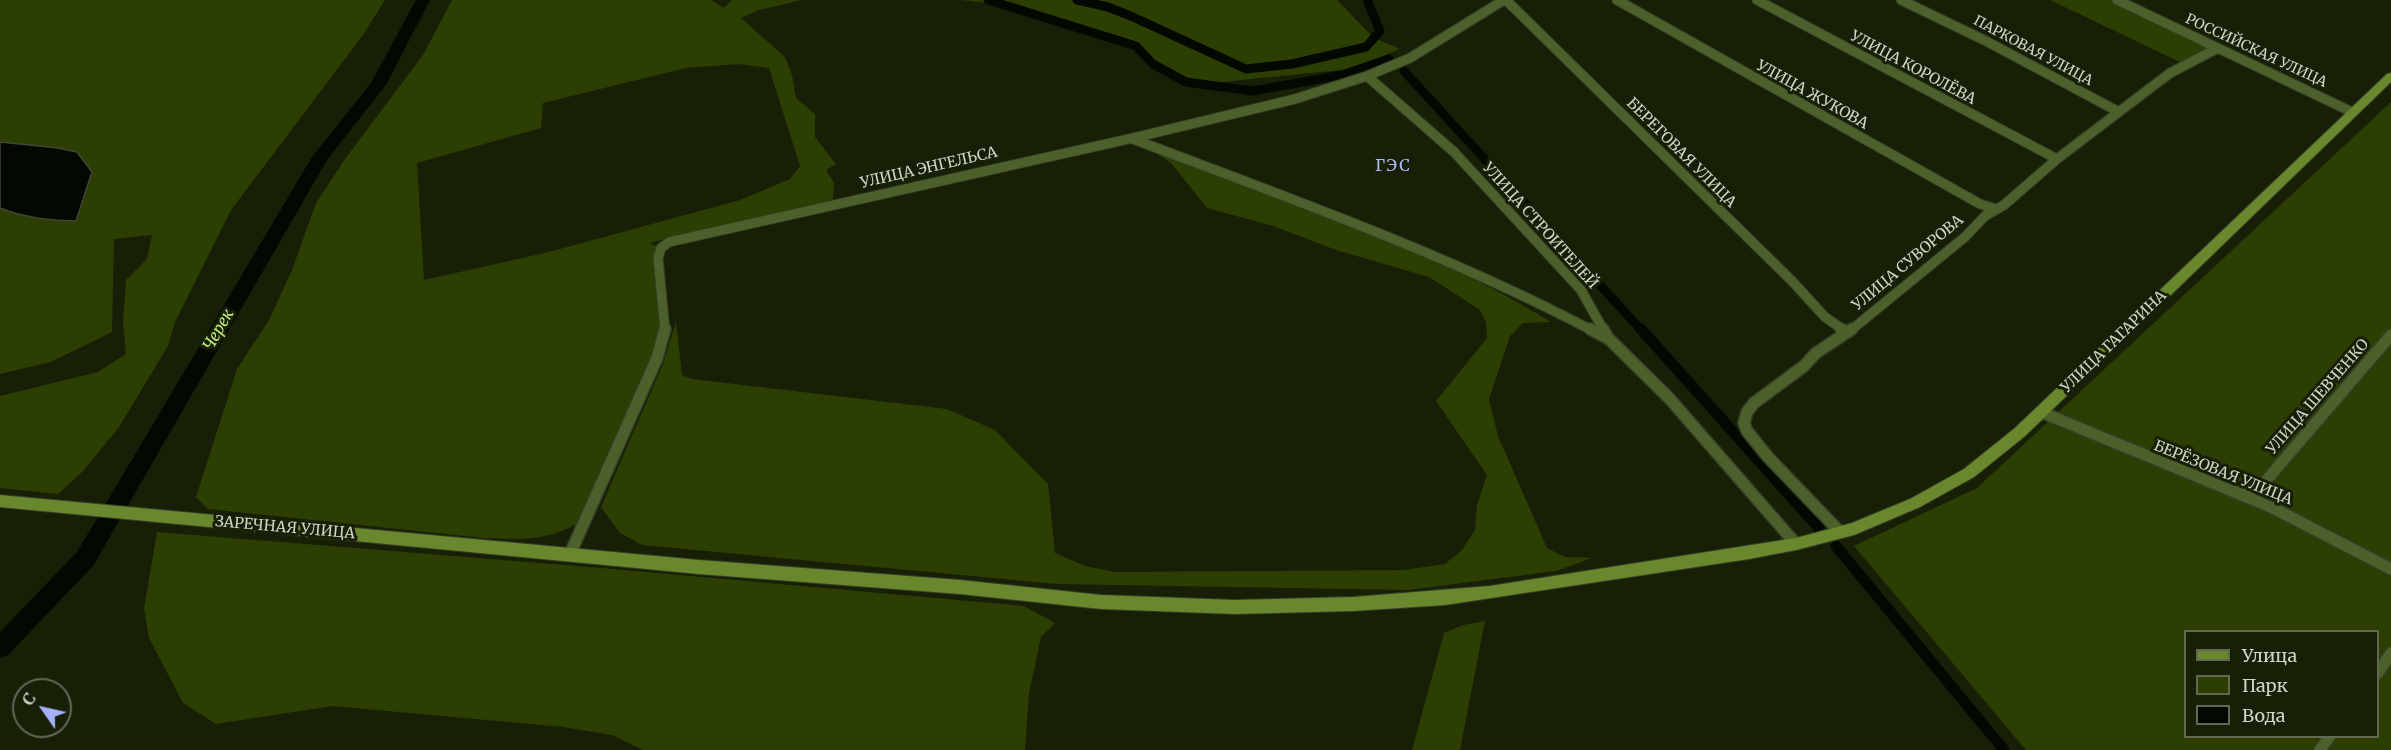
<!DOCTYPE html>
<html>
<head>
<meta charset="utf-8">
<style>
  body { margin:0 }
  #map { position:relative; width:2391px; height:750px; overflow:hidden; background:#172007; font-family:Merriweather,serif }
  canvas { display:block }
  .legend { position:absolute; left:2184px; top:630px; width:195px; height:108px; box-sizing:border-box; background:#172007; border:2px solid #616953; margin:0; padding:8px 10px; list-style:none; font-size:18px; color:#cfd6c6 }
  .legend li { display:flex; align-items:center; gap:12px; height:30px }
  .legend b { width:30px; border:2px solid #616953 }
  .north { position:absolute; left:12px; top:678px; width:60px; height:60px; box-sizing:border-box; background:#172007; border:2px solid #616953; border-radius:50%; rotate:304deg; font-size:16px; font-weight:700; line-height:24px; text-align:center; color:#cfd6c6 }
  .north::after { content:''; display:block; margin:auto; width:21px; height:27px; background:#a4b2fc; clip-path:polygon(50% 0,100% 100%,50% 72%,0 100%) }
</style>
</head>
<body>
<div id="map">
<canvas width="2391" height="750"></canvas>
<ul class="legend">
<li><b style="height:8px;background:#69872c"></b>Улица</li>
<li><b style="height:16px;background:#2c3e01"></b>Парк</li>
<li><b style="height:16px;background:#030900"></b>Вода</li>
</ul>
<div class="north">С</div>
</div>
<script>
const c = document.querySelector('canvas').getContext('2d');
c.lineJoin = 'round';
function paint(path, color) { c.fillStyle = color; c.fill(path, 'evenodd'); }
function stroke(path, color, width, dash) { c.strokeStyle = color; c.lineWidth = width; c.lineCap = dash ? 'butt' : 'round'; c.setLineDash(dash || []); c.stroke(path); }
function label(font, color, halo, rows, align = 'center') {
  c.font = font + ' Merriweather,serif'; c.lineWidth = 6; c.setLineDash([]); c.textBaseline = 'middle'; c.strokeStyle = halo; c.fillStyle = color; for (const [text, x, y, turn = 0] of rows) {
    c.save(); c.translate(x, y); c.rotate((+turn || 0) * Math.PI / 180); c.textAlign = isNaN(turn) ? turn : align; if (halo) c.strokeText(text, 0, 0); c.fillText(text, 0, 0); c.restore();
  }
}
const green = new Path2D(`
  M 0,0 L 385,0 L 363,35 L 231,210 L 175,322 L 168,346 L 119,427 L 83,471 L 58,494 L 0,488 L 0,396 L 98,372 L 126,354 L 123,322 L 126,280 L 147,259 L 152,235 L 114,239 L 112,332 L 51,362 L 0,374 L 0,208 C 24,218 49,220 75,221 L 11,144 L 0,142 Z
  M 452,0 L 711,0 L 724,8 L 732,0 L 802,0 L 759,10 L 741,18 L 785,57 L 792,75 L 796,98 L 815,114 L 815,137 L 836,164 L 826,170 L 834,183 L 833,200 L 649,243 L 661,248 L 665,333 L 585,519 C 548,542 526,539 484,538 L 208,509 L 196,497 L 237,369 L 269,320 L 292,270 L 316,203 L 345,159 L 423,55 ZM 738,64 L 769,68 L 800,166 L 790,179 L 740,200 L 549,252 L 424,280 L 417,163 L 541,128 L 543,103 L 686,68 Z
  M 961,0 L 1337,0 L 1374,38 L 1400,49 L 1351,69 L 1201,84 L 1186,82 L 1153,64 L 1136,46 L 997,4 Z
  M 2050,0 L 2117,0 L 2218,48 L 2184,64 Z
  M 2391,102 L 2391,750 L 2026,750 L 1854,546 L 1977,488 ZM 2186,632 L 2378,632 L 2378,736 L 2186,736 Z
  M 1154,152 C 1288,203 1429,246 1551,322 L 1523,323 L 1510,336 L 1489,399 L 1498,436 L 1547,548 L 1565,557 L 1592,558 L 1556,571 L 1408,590 L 1057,584 L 642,545 L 620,533 L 601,507 L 663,364 L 676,322 L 682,375 L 692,379 L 947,409 L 995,430 L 1048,484 L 1055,553 L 1085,566 L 1115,572 L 1403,570 L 1445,564 L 1462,550 L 1475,530 L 1477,505 L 1487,475 L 1436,401 L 1487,338 L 1486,322 L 1480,310 L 1429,277 L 1336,250 L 1273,226 L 1207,208 L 1171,163 Z
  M 157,532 L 602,568 L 1024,606 L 1055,623 L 1041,637 L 1029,693 L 1025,750 L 643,750 L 612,735 L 563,727 L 332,706 L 216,724 L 183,703 L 149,638 L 144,609 Z
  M 1485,621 L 1460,750 L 1412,750 L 1444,633 L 1463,625 Z`);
const water = new Path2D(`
  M 0,142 L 58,148 L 77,152 L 92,172 L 76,221 C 50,220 24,218 0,208 Z`);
const canalFar1 = new Path2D(`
  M 988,0 L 1136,46 L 1153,64 L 1186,82 L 1253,91 L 1342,75 L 1389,59
  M 1077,0 L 1108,7 L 1133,17 L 1246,69 L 1292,64 L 1366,47 L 1380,31 L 1367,0
  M 1404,71 L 1642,331`);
const canal = new Path2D(`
  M 1641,329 L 1819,528
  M 1836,546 L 2004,750`);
const river = new Path2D(`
  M 416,0 L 430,0 L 386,85 L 327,160 L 93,566 L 8,655 L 0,658 L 0,632 L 77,552 L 312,157 L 371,83 Z`);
const streetFar1 = new Path2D(`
  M 1506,0 L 1792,281 L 1825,317 L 1845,331
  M 1617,0 L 1980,204 L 1996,209
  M 1757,0 L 2057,159
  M 1901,0 L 1986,41 L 2119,112
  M 2117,0 L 2352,112
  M 1367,76 L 1454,152 L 1581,290 L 1604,331
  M 1133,139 C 1288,198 1445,253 1593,331
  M 665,331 L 658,258 L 661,248 L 669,242 L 1133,138 L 1295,99 L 1367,76 L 1410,58 L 1504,0
  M 1850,331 L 1965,237 L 1985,216 L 2004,205 L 2057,159 L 2170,73 L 2218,48`);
const street = new Path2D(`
  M 1590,329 L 1607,338
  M 1603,329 L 1608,338 L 1669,398 L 1796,544
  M 1841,329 L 1848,332
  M 2041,412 L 2273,508 L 2391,569
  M 2236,492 L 2253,490 L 2264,483 L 2391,335
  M 1840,532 L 1768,457 L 1747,431 L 1744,423 L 1747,412 L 1754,403 L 1804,366 L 1816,353 L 1852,329
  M 570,554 L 657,358 L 665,329
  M 2378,673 L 2391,653
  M 2320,750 L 2330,736`);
const secondary = new Path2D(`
  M 2391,73 L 2391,82 L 2025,436 L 1974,477 L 1920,507 L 1854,535 L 1796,550 L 1749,559 L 1445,605 L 1353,611 L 1235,614 L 1101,609 L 960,594 L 699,574 L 0,507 L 0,495 L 699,560 L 960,580 L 1101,595 L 1235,600 L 1353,597 L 1490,586 L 1796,538 L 1852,523 L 1910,499 L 1964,469 L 2015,428 L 2387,74 Z`);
const farStreetnames = [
  ["ПАРКОВАЯ УЛИЦА",2033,51,28],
  ["РОССИЙСКАЯ УЛИЦА",2256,51,25]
];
const streetNames = [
  ["УЛИЦА КОРОЛЁВА",1913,68,28],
  ["УЛИЦА ЖУКОВА",1812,95,29],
  ["БЕРЕГОВАЯ УЛИЦА",1681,153,45],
  ["УЛИЦА ЭНГЕЛЬСА",929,168,-13],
  ["УЛИЦА СТРОИТЕЛЕЙ",1540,226,48],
  ["УЛИЦА СУВОРОВА",1908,263,-40],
  ["УЛИЦА ГАГАРИНА",2114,342,-44],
  ["УЛИЦА ШЕВЧЕНКО",2318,397,-49],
  ["БЕРЁЗОВАЯ УЛИЦА",2223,473,22],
  ["ЗАРЕЧНАЯ УЛИЦА",285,528,5]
];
const neighbourhoodNames = [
  ["ГЭС",1393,166]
];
const waterNames = [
  ["Черек",219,330,-60]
];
paint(green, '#2c3e01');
paint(water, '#030900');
stroke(water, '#40463b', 1.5);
stroke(canalFar1, '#030900', 9);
stroke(canal, '#030900', 11);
paint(river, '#030900');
stroke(streetFar1, '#343d26', 11);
stroke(street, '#343d26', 14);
stroke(secondary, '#343d26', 2);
stroke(streetFar1, '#4d602b', 9);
stroke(street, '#4d602b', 11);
paint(secondary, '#69872c');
label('14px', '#cfd6c6', '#172007', farStreetnames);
label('15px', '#cfd6c6', '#172007', streetNames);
c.letterSpacing = '1.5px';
label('16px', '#b1bcf3', '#172007', neighbourhoodNames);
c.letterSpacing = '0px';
label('italic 16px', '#c5ef7c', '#172007', waterNames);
</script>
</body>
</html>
